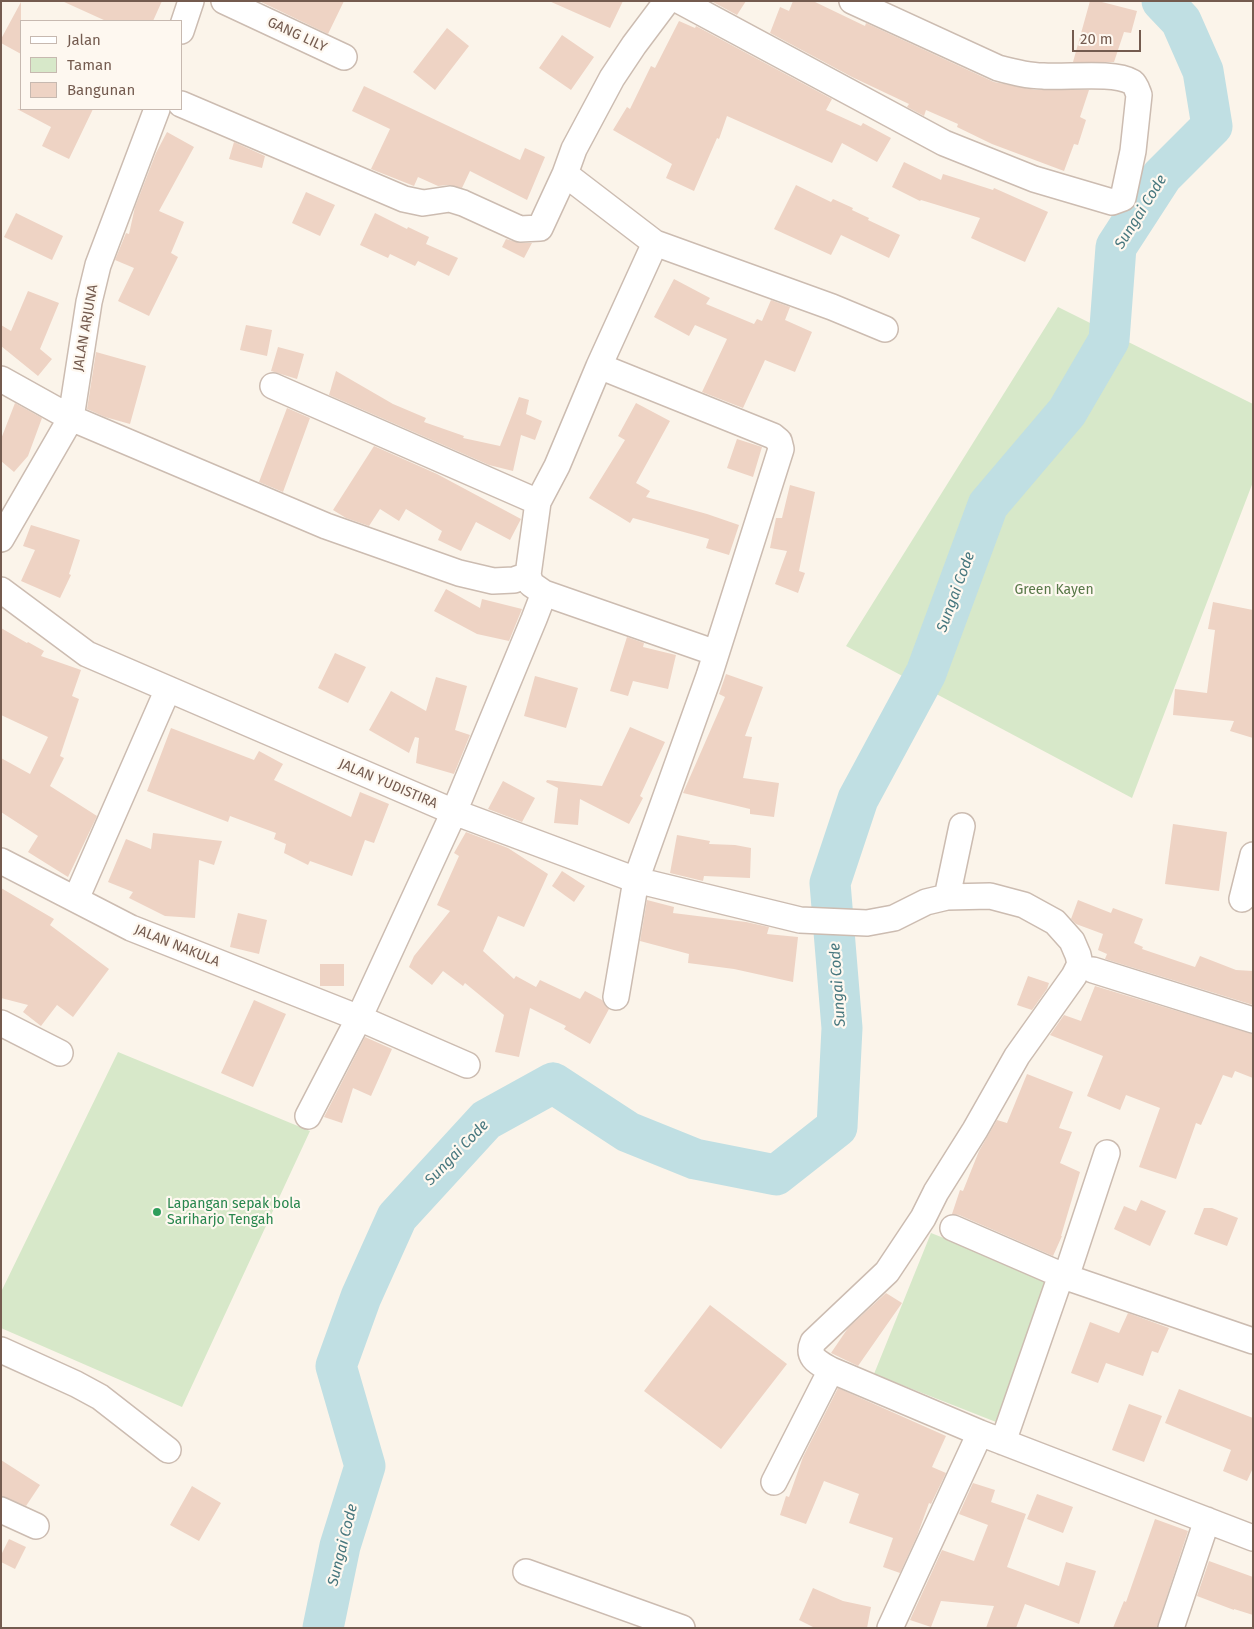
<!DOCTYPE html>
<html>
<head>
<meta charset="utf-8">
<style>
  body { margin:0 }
  #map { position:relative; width:1254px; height:1629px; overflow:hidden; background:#fbf4ea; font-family:"Fira Sans",sans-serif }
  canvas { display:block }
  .frame { position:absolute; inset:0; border:2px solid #745b4f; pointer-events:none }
  .legend { position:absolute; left:20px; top:20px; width:162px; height:90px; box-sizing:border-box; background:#fef8f0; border:1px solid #c7b9b0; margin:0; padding:6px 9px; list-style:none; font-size:15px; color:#745b4f }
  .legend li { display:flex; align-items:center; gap:10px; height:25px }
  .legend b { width:25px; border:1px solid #c7b9b0 }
  .scale { position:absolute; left:1072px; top:30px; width:69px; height:22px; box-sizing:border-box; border:2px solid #745b4f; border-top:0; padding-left:6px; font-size:15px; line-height:18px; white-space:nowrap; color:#745b4f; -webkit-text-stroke:4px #fef8f0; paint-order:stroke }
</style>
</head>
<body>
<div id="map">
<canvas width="1254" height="1629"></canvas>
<div class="frame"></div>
<ul class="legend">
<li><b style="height:6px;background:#fff"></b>Jalan</li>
<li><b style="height:14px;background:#d7e8c9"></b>Taman</li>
<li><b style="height:14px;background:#eed3c4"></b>Bangunan</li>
</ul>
<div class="scale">20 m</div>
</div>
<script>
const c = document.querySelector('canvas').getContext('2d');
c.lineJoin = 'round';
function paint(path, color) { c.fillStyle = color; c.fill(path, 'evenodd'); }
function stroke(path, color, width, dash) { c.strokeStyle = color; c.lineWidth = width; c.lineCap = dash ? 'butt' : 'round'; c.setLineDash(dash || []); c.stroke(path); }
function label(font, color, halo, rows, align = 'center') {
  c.font = font + ' "Fira Sans",sans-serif'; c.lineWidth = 4.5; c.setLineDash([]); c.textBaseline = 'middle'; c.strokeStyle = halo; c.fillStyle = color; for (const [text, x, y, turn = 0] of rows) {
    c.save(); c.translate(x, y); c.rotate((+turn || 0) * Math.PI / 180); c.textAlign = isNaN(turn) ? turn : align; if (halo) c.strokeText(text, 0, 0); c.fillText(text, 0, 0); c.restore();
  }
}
const green = new Path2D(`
  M 1058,307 L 1253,404 L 1253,482 L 1132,798 L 846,646 Z
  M 118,1052 L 310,1131 L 182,1407 L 1,1328 L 1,1292 Z
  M 931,1233 L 1053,1281 L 996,1422 L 874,1374 Z`);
const river = new Path2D(`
  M 323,1628 L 340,1546 L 365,1466 L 336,1366 L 361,1297 L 397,1217 L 486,1120 L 553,1083 L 628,1132 L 695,1159 L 776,1175 L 837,1127 L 842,1028 L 830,883 L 858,799 L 926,673 L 988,505 L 1067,412 L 1109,340 L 1116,247 L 1162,176 L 1212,126 L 1203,71 L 1181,21 L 1162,1`);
const building = new Path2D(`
  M 62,1 L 162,1 L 153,21 L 106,21 Z
  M 259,1 L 344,1 L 328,34 Z
  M 549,1 L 623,1 L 610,28 Z
  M 711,1 L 746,1 L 737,15 Z
  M 793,1 L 813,1 L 865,26 L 866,23 L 994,82 L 1036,90 L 1089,90 L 1080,117 L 1086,120 L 1078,145 L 1074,144 L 1064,171 L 992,144 L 957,127 L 958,124 L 926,110 L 924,116 L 907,107 L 909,104 L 852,77 L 770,33 L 780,7 L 789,11 Z
  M 1090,1 L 1098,1 L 1137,11 L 1131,33 L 1124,32 L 1114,62 L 1073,62 Z
  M 21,2 L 21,54 L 1,43 L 1,39 Z
  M 679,21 L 695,28 L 696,26 L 832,99 L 826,110 L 861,126 L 863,123 L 891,138 L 877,162 L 842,143 L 832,163 L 727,116 L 719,139 L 717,138 L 694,191 L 666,178 L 672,164 L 613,130 L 627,107 L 630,109 L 651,66 L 655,68 Z
  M 447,28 L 469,46 L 435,90 L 413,72 Z
  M 562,35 L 594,57 L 571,90 L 539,68 Z
  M 364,86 L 520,160 L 525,148 L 545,157 L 527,200 L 470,171 L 462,188 L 448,185 L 438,186 L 418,177 L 414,186 L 371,169 L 390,129 L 352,111 Z
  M 17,109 L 93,109 L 69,159 L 42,146 L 51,127 Z
  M 167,132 L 194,147 L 159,211 L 184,222 L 171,253 L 178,257 L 149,316 L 118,301 L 134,268 L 115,260 L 126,233 L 129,234 L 135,207 L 156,153 Z
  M 234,142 L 265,156 L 262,168 L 229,159 Z
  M 904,162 L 941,180 L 943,174 L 993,190 L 994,188 L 1048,212 L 1025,262 L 971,238 L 980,218 L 921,200 L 920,201 L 892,187 Z
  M 796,185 L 831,202 L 833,199 L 853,208 L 852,210 L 869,218 L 868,220 L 900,235 L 889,258 L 841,235 L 831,255 L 774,229 Z
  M 306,192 L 335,205 L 320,236 L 292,223 Z
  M 16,213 L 63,236 L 52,260 L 4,237 Z
  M 375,213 L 407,229 L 408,227 L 429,237 L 426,244 L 458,258 L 449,276 L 418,261 L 415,266 L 390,254 L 388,258 L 360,245 Z
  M 506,239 L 520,243 L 532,243 L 524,258 L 502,247 Z
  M 674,279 L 710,298 L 706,304 L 754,324 L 757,319 L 762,321 L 771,300 L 790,307 L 785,320 L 812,332 L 795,372 L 765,360 L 743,408 L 702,392 L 727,339 L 695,325 L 689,336 L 654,317 Z
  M 28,291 L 59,303 L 40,349 L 52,359 L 38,376 L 1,346 L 1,325 L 11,331 Z
  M 246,325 L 272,330 L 267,356 L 240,350 Z
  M 278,347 L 304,354 L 297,379 L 271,371 Z
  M 96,352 L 146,366 L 130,424 L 105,417 L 87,409 Z
  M 336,371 L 393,404 L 426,418 L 424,422 L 464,436 L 463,438 L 500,446 L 519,397 L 529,400 L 526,414 L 542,421 L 535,440 L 521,435 L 513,471 L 489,465 L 329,395 Z
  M 15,403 L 42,418 L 28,456 L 14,472 L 1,461 L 1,439 Z
  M 636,403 L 670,421 L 636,483 L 650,491 L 646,497 L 707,514 L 739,525 L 729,555 L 706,548 L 709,539 L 633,518 L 630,523 L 589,498 L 625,440 L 618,436 Z
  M 287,408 L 310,418 L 283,492 L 259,482 Z
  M 737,439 L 762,447 L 753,477 L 727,468 Z
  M 374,446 L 437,474 L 521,519 L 510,540 L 476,522 L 461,551 L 438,540 L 442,531 L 406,509 L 399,521 L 380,509 L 369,526 L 346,518 L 333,510 Z
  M 790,485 L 815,492 L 799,571 L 805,573 L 798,593 L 775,584 L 787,551 L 770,548 L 776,518 L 782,518 Z
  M 31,525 L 80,540 L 69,574 L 71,575 L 60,598 L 21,581 L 35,550 L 23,546 Z
  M 446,589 L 480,608 L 482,599 L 522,609 L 509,641 L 477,634 L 434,611 Z
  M 1213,602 L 1253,610 L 1253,738 L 1230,731 L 1234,721 L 1173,715 L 1175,689 L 1207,693 L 1215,630 L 1208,629 Z
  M 1,628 L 27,643 L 28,642 L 44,651 L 41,656 L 81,670 L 72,696 L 79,699 L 60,756 L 64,758 L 50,786 L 97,816 L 68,877 L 28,852 L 38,836 L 1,812 L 1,758 L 30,774 L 48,737 L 1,715 Z
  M 627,637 L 644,643 L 643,647 L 676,655 L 668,689 L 633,681 L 628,696 L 610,691 Z
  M 335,653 L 366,667 L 348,703 L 318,688 Z
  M 726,674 L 763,687 L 745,736 L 752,737 L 743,778 L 779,783 L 774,817 L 750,814 L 750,809 L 683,793 L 725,697 L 719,694 Z
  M 535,676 L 578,688 L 566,728 L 524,716 Z
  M 436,677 L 467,686 L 455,730 L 470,735 L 454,774 L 416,763 L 419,738 L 415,737 L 409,753 L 369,730 L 391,691 L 426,711 Z
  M 630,727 L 665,742 L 640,796 L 643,798 L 629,824 L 580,799 L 578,825 L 554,823 L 558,788 L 546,782 L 547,780 L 602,786 Z
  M 171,728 L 254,760 L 259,751 L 283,764 L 274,780 L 351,817 L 360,792 L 389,804 L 374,843 L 365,840 L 352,876 L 310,861 L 308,865 L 284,853 L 286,844 L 274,839 L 276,833 L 230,816 L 228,822 L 147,791 Z
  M 503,781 L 535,798 L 522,822 L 488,809 Z
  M 1173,824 L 1227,832 L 1219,891 L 1165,884 Z
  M 466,832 L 508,848 L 548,874 L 524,927 L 498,916 L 483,951 L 514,979 L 516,976 L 536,987 L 540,980 L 580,999 L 585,991 L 602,1000 L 609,1009 L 590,1044 L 564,1029 L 566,1026 L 530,1008 L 519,1057 L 495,1052 L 504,1015 L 465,983 L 463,986 L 443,971 L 432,985 L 409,967 L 414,956 L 450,911 L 437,905 L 459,856 L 454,853 Z
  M 153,833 L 222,841 L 214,865 L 199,860 L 195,918 L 165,916 L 129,898 L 133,892 L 108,882 L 126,839 L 151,849 Z
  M 677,835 L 710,841 L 709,844 L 735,845 L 751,848 L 750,878 L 704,876 L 703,881 L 670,873 Z
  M 562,871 L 585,886 L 574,902 L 552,886 Z
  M 1,888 L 54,919 L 50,925 L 109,969 L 73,1017 L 57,1005 L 41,1026 L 23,1012 L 28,1005 L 1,998 Z
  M 647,900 L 674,907 L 673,913 L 746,922 L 769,927 L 767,934 L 798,937 L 793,982 L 734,969 L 688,963 L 689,954 L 640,941 Z
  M 1078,900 L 1111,913 L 1113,908 L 1143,919 L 1134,943 L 1143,947 L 1142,949 L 1195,967 L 1200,956 L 1236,970 L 1253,971 L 1253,1005 L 1105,959 L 1107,954 L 1098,950 L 1103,934 L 1076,924 L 1071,919 Z
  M 238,913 L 267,920 L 259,954 L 230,947 Z
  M 320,964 L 344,964 L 344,986 L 320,986 Z
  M 1028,976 L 1049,983 L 1047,989 L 1032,1010 L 1017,1005 Z
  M 1095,986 L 1253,1034 L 1253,1078 L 1235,1071 L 1232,1078 L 1223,1075 L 1201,1125 L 1196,1123 L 1176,1179 L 1139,1167 L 1160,1108 L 1126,1095 L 1120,1110 L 1087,1096 L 1103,1056 L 1050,1035 L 1064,1015 L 1081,1021 Z
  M 254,1000 L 286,1014 L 253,1087 L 221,1073 Z
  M 365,1037 L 392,1049 L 371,1096 L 353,1088 L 342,1123 L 324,1117 Z
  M 1027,1074 L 1073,1092 L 1059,1128 L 1072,1132 L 1060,1163 L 1080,1172 L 1061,1236 L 1062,1236 L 1053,1256 L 959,1215 L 952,1214 L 960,1190 L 963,1191 L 979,1151 L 997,1120 L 1007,1123 Z
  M 1141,1200 L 1166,1211 L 1150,1246 L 1114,1229 L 1124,1206 L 1136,1211 Z
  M 1204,1208 L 1212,1208 L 1238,1218 L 1227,1246 L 1194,1234 Z
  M 886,1293 L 902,1303 L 858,1366 L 831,1353 L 848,1328 Z
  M 710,1305 L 787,1364 L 721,1449 L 644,1391 Z
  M 1128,1313 L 1169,1328 L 1158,1353 L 1152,1351 L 1143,1376 L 1106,1363 L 1098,1383 L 1071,1373 L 1090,1322 L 1119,1333 Z
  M 838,1388 L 946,1436 L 932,1467 L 946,1473 L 931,1504 L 929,1503 L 917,1536 L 900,1573 L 883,1567 L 893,1538 L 849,1523 L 859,1494 L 824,1481 L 806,1524 L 780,1515 L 786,1496 L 789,1497 L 803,1457 Z
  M 1179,1389 L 1253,1418 L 1253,1468 L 1247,1481 L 1223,1471 L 1231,1450 L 1165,1423 Z
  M 1129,1404 L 1162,1416 L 1144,1462 L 1112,1450 Z
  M 1,1460 L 40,1485 L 26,1506 L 1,1496 Z
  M 973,1483 L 995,1490 L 991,1502 L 1026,1514 L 1007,1567 L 1059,1586 L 1066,1562 L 1096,1571 L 1079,1624 L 1025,1604 L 1016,1628 L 986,1628 L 994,1606 L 941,1601 L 931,1627 L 910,1620 L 942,1550 L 974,1561 L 988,1525 L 959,1514 Z
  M 192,1486 L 221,1503 L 199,1541 L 170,1525 Z
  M 1037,1494 L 1073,1507 L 1063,1533 L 1027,1519 Z
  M 1155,1519 L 1188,1531 L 1157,1627 L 1113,1628 L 1124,1601 L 1126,1602 Z
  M 9,1539 L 26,1547 L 15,1569 L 1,1562 L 1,1555 Z
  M 1209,1561 L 1253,1577 L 1253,1615 L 1234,1609 L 1234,1610 L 1197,1596 Z
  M 813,1588 L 843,1601 L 871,1607 L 867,1628 L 815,1628 L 799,1620 Z`);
const minor = new Path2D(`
  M 224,1 L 344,57
  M 667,1 L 634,45 L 612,78 L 574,149 L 565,174 L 655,243 L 832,307 L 885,329
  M 680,1 L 944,143 L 1034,179 L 1112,202 L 1123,198 L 1133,151 L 1139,95 C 1137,90 1136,85 1132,82 C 1113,71 1065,78 1043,76 C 1028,76 1013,72 998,68 L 852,1
  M 181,31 L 191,1
  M 181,104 L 404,199 L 423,203 L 450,199 L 463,203 L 520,229 L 540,228 L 565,174
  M 599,366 L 773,436 L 779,441 L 781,449 L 709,676 L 636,880 L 616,997
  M 1,379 L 71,418 L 326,526 L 459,573 L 493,581 L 514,580 L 528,575
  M 273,386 L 538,502
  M 1,539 L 71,418 L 89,302 L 98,265 L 157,109
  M 1,590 L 87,654 L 454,812 L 636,880 L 800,920 L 867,923 L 894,918 L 926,902 L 947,897 L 990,896 L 1024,905 L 1055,922 L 1072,941 L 1078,955 L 1080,964 L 1074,976 L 1017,1056 L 975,1130 L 936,1192 L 923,1218 L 887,1272 L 813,1342 C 806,1358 819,1363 831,1370 L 980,1433 L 1253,1538
  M 544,593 L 716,653
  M 1,861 L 131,928 L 359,1018 L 467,1065
  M 947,897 L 962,826
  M 76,899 L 168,689
  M 1242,899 L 1253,855
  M 1093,970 L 1253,1020
  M 1,1023 L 60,1053
  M 308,1116 L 359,1018 L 454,812 L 534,619 L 544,593 L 531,584 L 528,575 L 538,502 L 557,466 L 599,366 L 655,243
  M 953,1228 L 1066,1277 L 1253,1341
  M 1066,1277 L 1107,1153
  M 1,1350 L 76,1384 L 100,1397 L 168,1450
  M 1003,1442 L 1061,1275
  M 774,1482 L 831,1370
  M 1,1510 L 36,1526
  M 526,1572 L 682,1628
  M 890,1628 L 980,1433
  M 1171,1628 L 1207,1520`);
const markers = [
  [157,1212,5,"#2e9e5b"]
];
const streetNames = [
  ["GANG LILY",297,35,25],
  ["JALAN ARJUNA",86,328,-80],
  ["JALAN YUDISTIRA",388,784,23],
  ["JALAN NAKULA",177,946,22]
];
const parkNames = [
  ["Green Kayen",1054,590]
];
const leisureNames = [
  ["Lapangan sepak bola",167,1204],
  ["Sariharjo Tengah",167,1220]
];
const waterNames = [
  ["Sungai Code",1141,212,-58],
  ["Sungai Code",956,592,-70],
  ["Sungai Code",838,985,-94],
  ["Sungai Code",457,1153,-46],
  ["Sungai Code",343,1545,-76]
];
paint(green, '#d7e8c9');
stroke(river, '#c0dfe3', 41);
paint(building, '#eed3c4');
stroke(minor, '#ccbcb1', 28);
stroke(minor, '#fff', 25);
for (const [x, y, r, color] of markers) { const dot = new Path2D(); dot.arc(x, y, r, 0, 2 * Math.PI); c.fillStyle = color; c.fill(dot); stroke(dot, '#fef8f0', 2); }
label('14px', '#745b4f', '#fef8f0', streetNames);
label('14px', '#587848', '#fef8f0', parkNames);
label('14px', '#27864d', '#fef8f0', leisureNames, 'left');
label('italic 15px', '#47777e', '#fef8f0', waterNames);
</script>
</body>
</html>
